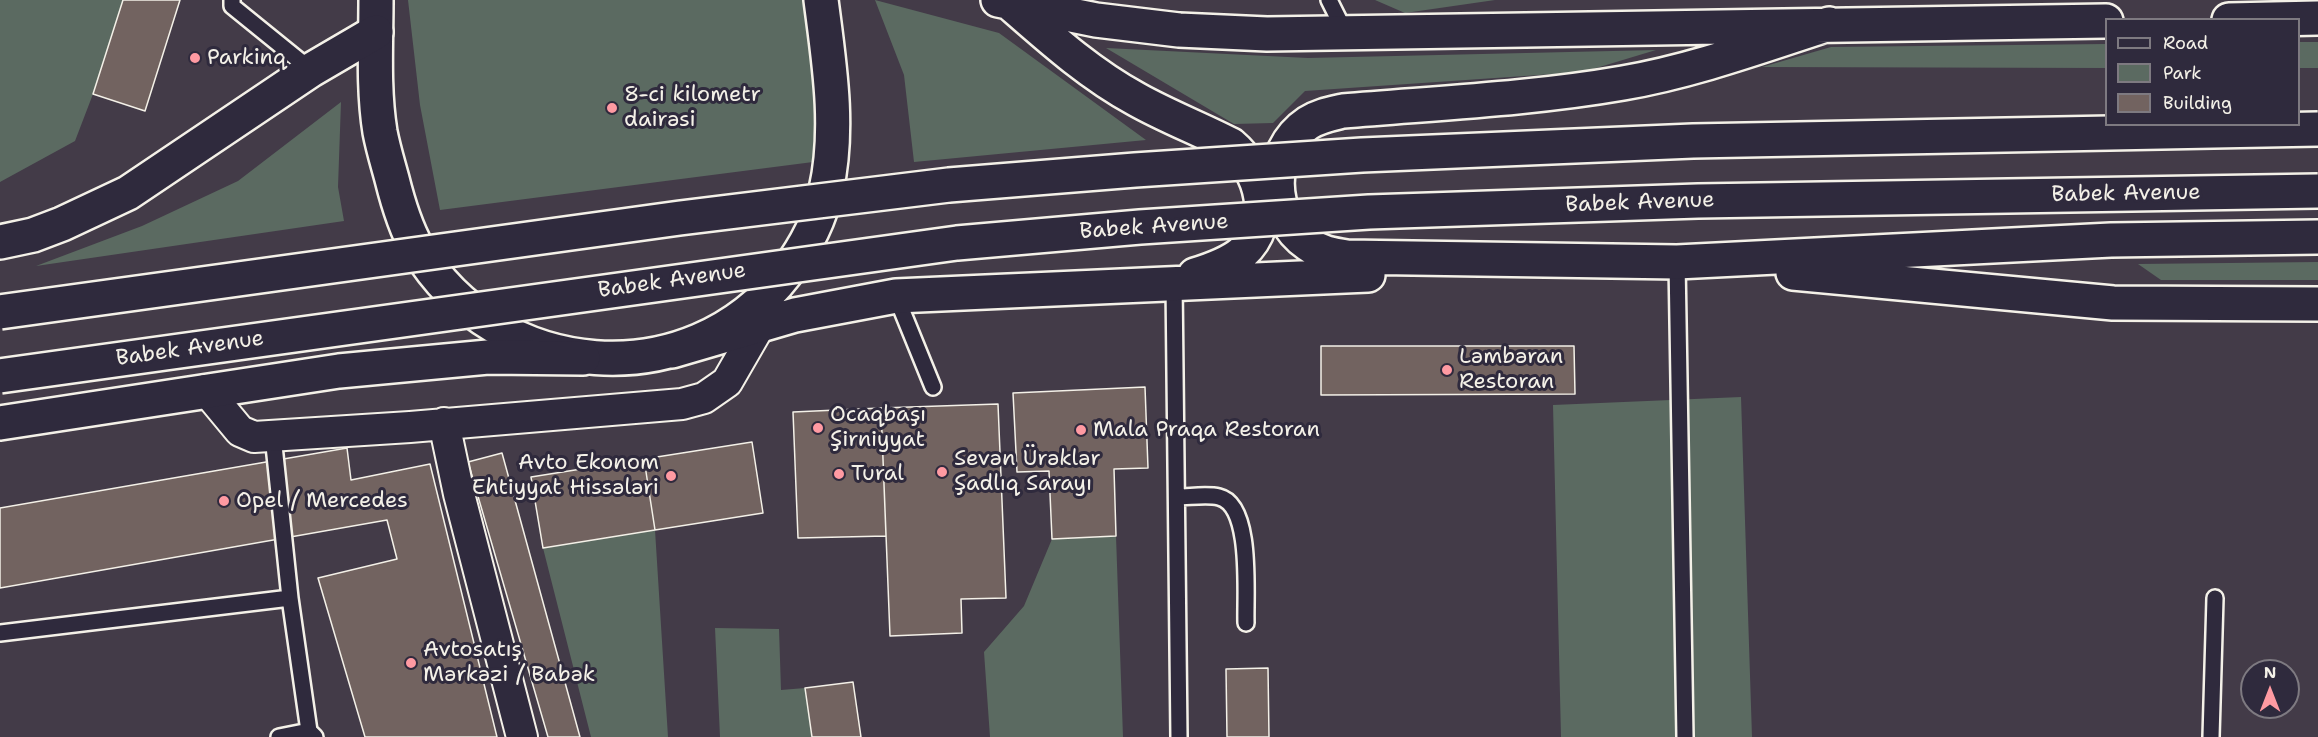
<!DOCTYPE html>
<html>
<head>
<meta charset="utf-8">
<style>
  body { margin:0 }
  #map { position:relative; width:2318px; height:737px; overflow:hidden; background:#433b48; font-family:"Shantell Sans",sans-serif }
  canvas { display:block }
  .legend { position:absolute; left:2105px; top:18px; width:195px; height:108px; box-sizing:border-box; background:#2f2a3d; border:2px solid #7e7a81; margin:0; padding:8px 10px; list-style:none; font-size:18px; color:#f4f1e8 }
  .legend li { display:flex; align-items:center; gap:12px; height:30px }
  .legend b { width:30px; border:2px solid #7e7a81 }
  .north { position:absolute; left:2240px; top:659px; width:60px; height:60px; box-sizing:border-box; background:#2f2a3d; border:2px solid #7e7a81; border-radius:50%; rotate:0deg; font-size:16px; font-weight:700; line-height:24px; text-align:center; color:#f4f1e8 }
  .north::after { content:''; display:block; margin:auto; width:21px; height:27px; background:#ff9aa2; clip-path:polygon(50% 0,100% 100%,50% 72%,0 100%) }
</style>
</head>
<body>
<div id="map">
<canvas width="2318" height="737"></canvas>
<ul class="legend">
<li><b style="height:8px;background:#2f2a3d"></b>Road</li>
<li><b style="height:16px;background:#5b6a61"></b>Park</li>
<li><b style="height:16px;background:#726360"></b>Building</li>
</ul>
<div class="north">N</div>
</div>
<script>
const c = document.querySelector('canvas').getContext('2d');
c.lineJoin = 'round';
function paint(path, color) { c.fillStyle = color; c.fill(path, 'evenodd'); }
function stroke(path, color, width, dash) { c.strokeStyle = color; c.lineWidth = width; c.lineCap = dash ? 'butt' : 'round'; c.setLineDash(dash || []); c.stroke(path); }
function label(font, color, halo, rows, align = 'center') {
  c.font = font + ' "Shantell Sans",sans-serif'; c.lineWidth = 6; c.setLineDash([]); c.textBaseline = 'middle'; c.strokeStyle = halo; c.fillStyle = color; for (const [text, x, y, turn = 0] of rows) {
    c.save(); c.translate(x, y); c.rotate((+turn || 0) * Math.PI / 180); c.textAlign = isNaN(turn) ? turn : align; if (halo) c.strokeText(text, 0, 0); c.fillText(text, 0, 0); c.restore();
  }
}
const green = new Path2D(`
  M 0,0 L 123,0 L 93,94 L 75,141 L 0,182 Z
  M 408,0 L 807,0 L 818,105 L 813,162 L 440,210 L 420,105 Z
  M 875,0 L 999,33 L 1146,140 L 914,162 L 904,75 Z
  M 1375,0 L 1495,0 L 1405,13 Z
  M 2298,42 L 2318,42 L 2318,68 L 2299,68 Z
  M 2106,44 L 2106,68 L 1762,67 L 1831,47 Z
  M 1106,48 L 1308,58 L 1656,50 L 1583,72 L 1305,91 L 1273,123 L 1234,124 Z
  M 341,102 L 338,187 L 344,221 L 36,266 L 142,226 L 238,181 Z
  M 2318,262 L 2318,280 L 2161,280 L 2138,264 Z
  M 1741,397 L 1752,737 L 1561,737 L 1553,405 Z
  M 655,530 L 668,737 L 591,737 L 543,548 Z
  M 1116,536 L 1123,737 L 990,737 L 984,652 L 1024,606 L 1052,539 Z
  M 715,628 L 779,629 L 781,690 L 805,688 L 812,737 L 720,737 Z`);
const building = new Path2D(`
  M 123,0 L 180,0 L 145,111 L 93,94 Z
  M 1321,346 L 1574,346 L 1575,394 L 1321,395 Z
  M 1145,387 L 1148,468 L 1114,469 L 1116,536 L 1052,539 L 1049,471 L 1017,472 L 1013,393 Z
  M 998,404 L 1006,598 L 961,599 L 962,633 L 890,636 L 881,408 Z
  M 881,408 L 886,536 L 798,538 L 793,412 Z
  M 752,442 L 763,513 L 655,530 L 644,459 Z
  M 347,448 L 351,480 L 430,464 L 497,737 L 365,737 L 318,578 L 397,559 L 387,520 L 0,588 L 0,508 Z
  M 502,453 L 580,737 L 548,737 L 468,462 Z
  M 644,459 L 655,530 L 543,548 L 531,477 Z
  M 1268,668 L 1269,737 L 1227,737 L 1226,669 Z
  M 853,682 L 861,737 L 812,737 L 805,688 Z`);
const lane = new Path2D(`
  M 232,0 L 232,6 L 311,70
  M 1329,0 L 1346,34
  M 1677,262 L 1685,737
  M 1174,282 L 1179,737
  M 896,296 L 933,387
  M 273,436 L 290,598
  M 1177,497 C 1190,497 1207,494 1219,497 C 1253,505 1245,595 1246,623
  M 0,633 L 290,598 L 309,731
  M 279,737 L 309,731 L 315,737
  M 2211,737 L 2215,598`);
const street = new Path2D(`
  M 206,390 L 240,431 L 254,437 L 410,427 L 682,404 L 704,398 L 727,382 L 768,311
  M 444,423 L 459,494 L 522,737`);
const secondary = new Path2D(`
  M 376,0 C 376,43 373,89 380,132 C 383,148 388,164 392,179 C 398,203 405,227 417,248 C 497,382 690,398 786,273 C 804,249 820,220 826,190 C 840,128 829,62 821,0
  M 998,0 L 1096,20 L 1179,30 L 1267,34 L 2106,21
  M 1011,4 C 1051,39 1090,74 1136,99 C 1166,116 1200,129 1231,145 C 1262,171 1276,222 1242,253 C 1229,264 1211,270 1195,275
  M 2229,20 L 2318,18
  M 1829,24 C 1761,46 1693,71 1623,83 C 1531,99 1436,103 1343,111 C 1330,114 1319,116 1308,123 C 1266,151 1268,217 1308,244 C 1320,253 1333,255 1347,257 L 1677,262 L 2111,240 L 2318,237
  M 1793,273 L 2113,303 L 2318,304
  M 672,351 L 795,315 L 896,296 L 1368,275`);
const primary = new Path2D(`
  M 0,242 L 33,235 L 62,224 L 128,193 L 311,70 L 376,32
  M 0,423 L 339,371 L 488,357 L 583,358`);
const primaryBridge = new Path2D(`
  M 0,312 L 680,218 L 949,185 L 1135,170 L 1362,155 L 1693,141 L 2318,129
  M 0,376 L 957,243 L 1140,227 L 1369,212 L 1698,201 L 2318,191`);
const markers = [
  [195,58,6,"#ff9aa2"],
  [612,108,6,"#ff9aa2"],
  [1447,370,6,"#ff9aa2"],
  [818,428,6,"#ff9aa2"],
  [1081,430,6,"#ff9aa2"],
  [942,472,6,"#ff9aa2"],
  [839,474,6,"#ff9aa2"],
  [671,476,6,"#ff9aa2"],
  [224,501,6,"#ff9aa2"],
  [411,663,6,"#ff9aa2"]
];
const poiNames = [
  ["Parkinq",207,58],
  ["8-ci kilometr",624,95],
  ["dairəsi",624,120],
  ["Ləmbəran",1459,357],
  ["Restoran",1459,382],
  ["Ocaqbaşı",830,415],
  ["Şirniyyat",830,440],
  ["Mala Praqa Restoran",1093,430],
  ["Sevən Ürəklər",954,459],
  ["Şadlıq Sarayı",954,484],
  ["Avto Ekonom",659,463,"right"],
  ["Ehtiyyat Hissələri",659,488,"right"],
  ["Tural",851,474],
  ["Opel / Mercedes",236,501],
  ["Avtosatış",423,650],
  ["Mərkəzi / Babək",423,675]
];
const streetNames = [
  ["Babek Avenue",2126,194,-1],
  ["Babek Avenue",1640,203,-2],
  ["Babek Avenue",1154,227,-4],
  ["Babek Avenue",672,281,-8],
  ["Babek Avenue",190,349,-8]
];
paint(green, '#5b6a61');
paint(building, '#726360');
stroke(building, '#f4f1e8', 1.5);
stroke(lane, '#f4f1e8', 20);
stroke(street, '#f4f1e8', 34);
stroke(secondary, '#f4f1e8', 38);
stroke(primary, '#f4f1e8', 38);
stroke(lane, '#2f2a3d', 15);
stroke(street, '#2f2a3d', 30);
stroke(secondary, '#2f2a3d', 33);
stroke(primary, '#2f2a3d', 33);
stroke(primaryBridge, '#f4f1e8', 38, []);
stroke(primaryBridge, '#2f2a3d', 33);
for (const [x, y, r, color] of markers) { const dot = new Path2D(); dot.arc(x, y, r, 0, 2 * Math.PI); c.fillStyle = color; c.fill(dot); stroke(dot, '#2f2a3d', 2); }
label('22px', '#f4f1e8', '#2f2a3d', poiNames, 'left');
label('22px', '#f4f1e8', '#2f2a3d', streetNames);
</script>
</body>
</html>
